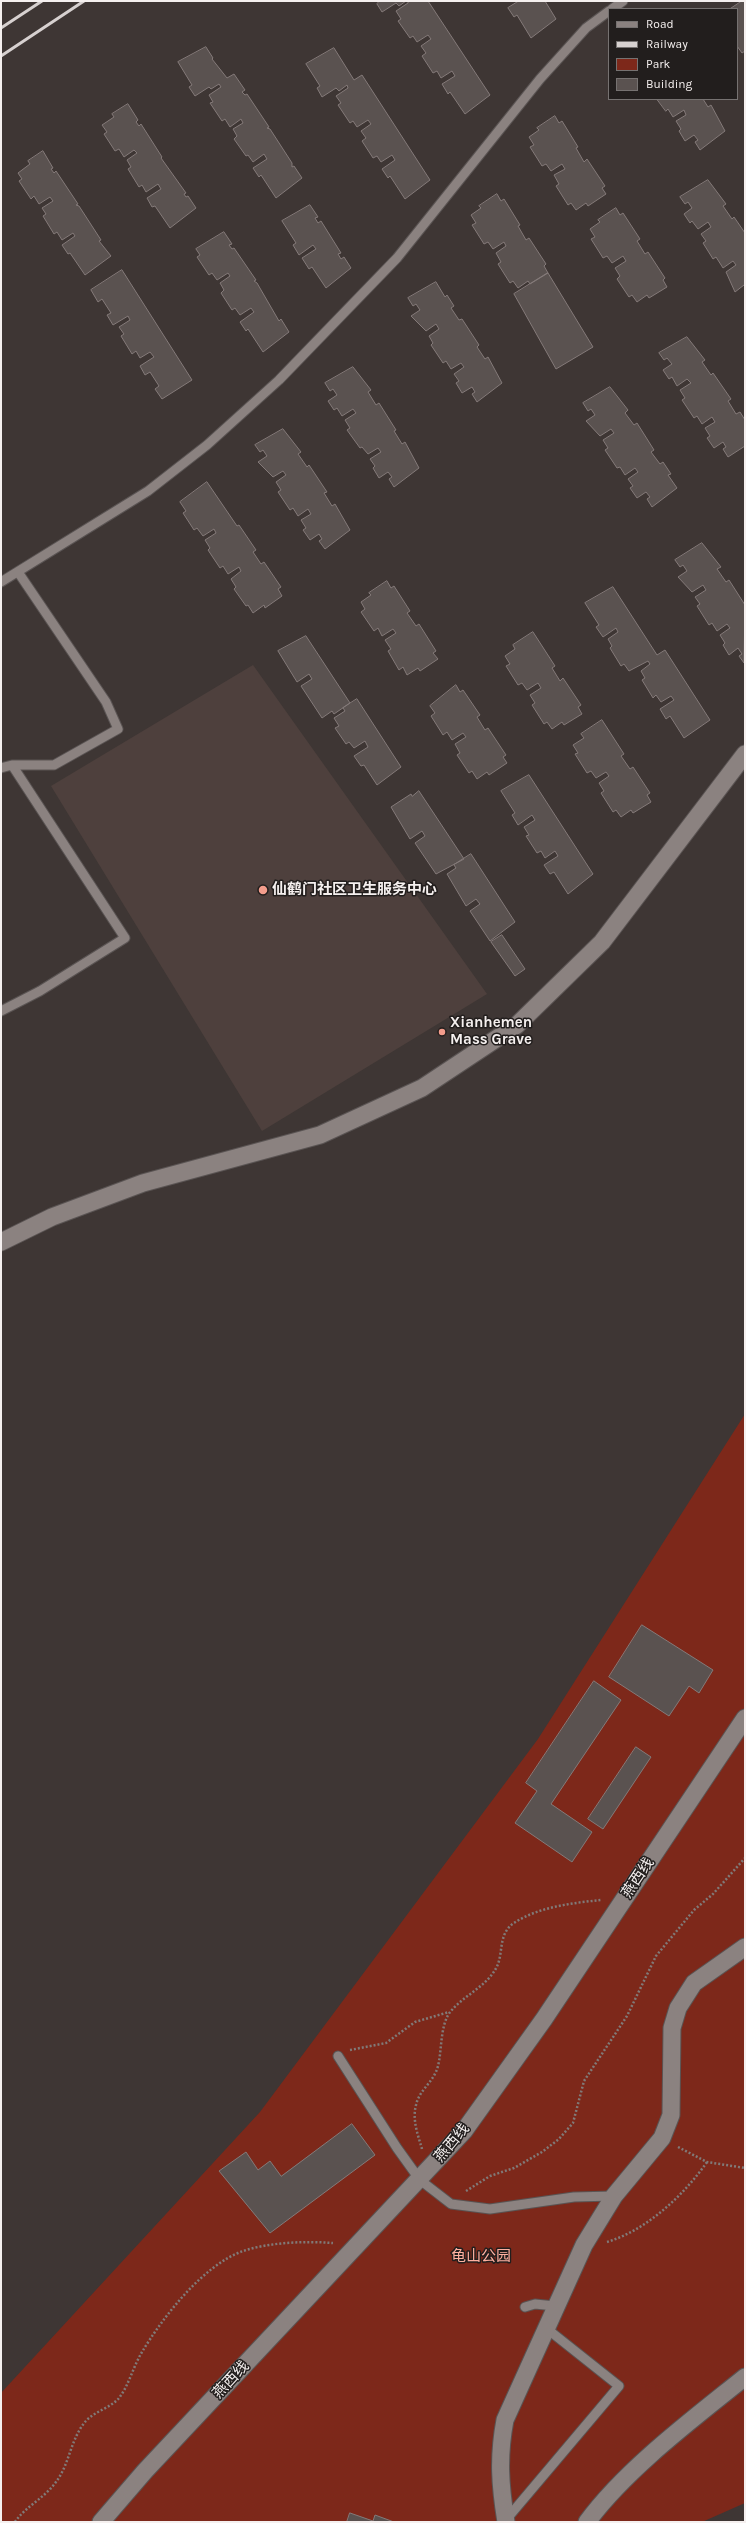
<!DOCTYPE html>
<html>
<head>
<meta charset="utf-8">
<style>
  body { margin:0 }
  #map { position:relative; width:746px; height:2523px; overflow:hidden; background:#3e3634; font-family:Karla,sans-serif }
  canvas { display:block }
  .frame { position:absolute; inset:0; border:2px solid #f5f0ef; pointer-events:none }
  .legend { position:absolute; left:608px; top:8px; width:130px; height:92px; box-sizing:border-box; background:#221e1d; border:1px solid #767271; margin:0; padding:5px 7px; list-style:none; font-size:12px; color:#f5f0ef }
  .legend li { display:flex; align-items:center; gap:8px; height:20px }
  .legend b { width:20px; border:1px solid #767271 }
</style>
</head>
<body>
<div id="map">
<canvas width="746" height="2523"></canvas>
<div class="frame"></div>
<ul class="legend">
<li><b style="height:5px;background:#8b8280"></b>Road</li>
<li><b style="height:5px;background:#d7d1d0"></b>Railway</li>
<li><b style="height:11px;background:#7d281a"></b>Park</li>
<li><b style="height:11px;background:#5a5250"></b>Building</li>
</ul>
</div>
<script>
const c = document.querySelector('canvas').getContext('2d');
c.lineJoin = 'round';
function paint(path, color) { c.fillStyle = color; c.fill(path, 'evenodd'); }
function stroke(path, color, width, dash) { c.strokeStyle = color; c.lineWidth = width; c.lineCap = dash ? 'butt' : 'round'; c.setLineDash(dash || []); c.stroke(path); }
function label(font, color, halo, rows, align = 'center') {
  c.font = font + ' Karla,"Noto Sans SC",sans-serif'; c.lineWidth = 3; c.setLineDash([]); c.textBaseline = 'middle'; c.strokeStyle = halo; c.fillStyle = color; for (const [text, x, y, turn = 0] of rows) {
    c.save(); c.translate(x, y); c.rotate((+turn || 0) * Math.PI / 180); c.textAlign = isNaN(turn) ? turn : align; if (halo) c.strokeText(text, 0, 0); c.fillText(text, 0, 0); c.restore();
  }
}
const built = new Path2D(`
  M 253,665 L 487,994 L 262,1131 L 51,786 Z`);
const green = new Path2D(`
  M 745,1414 L 745,2503 L 702,2522 L 1,2522 L 1,2393 L 260,2112 L 538,1739 Z`);
const building = new Path2D(`
  M 380,1 L 406,1 L 399,6 L 396,3 L 382,12 L 377,4 Z
  M 407,1 L 428,1 L 490,95 L 465,114 L 450,92 L 448,94 L 442,84 L 455,76 L 452,71 L 441,78 L 437,71 L 433,73 L 422,56 L 426,53 L 421,46 L 431,39 L 428,35 L 417,42 L 413,36 L 410,38 L 398,21 L 401,19 L 396,11 L 408,3 Z
  M 519,1 L 545,1 L 556,19 L 531,38 L 517,15 L 514,17 L 508,8 Z
  M 742,1 L 745,1 L 745,51 L 742,53 L 737,46 L 737,9 L 730,9 Z
  M 206,47 L 213,58 L 212,59 L 227,78 L 234,74 L 245,90 L 242,92 L 245,95 L 247,94 L 269,127 L 267,128 L 270,129 L 292,163 L 292,167 L 294,166 L 302,178 L 276,198 L 261,175 L 259,177 L 253,168 L 267,159 L 264,154 L 253,162 L 248,155 L 246,156 L 234,139 L 237,136 L 233,129 L 243,123 L 241,119 L 230,127 L 225,119 L 222,121 L 210,103 L 213,102 L 209,95 L 221,87 L 219,84 L 211,89 L 209,87 L 195,96 L 189,87 L 192,85 L 178,62 Z
  M 334,48 L 354,80 L 362,75 L 430,180 L 405,199 L 390,176 L 388,178 L 382,169 L 395,160 L 392,155 L 381,162 L 377,156 L 373,158 L 362,141 L 366,138 L 361,131 L 371,124 L 368,120 L 357,127 L 353,121 L 350,123 L 338,105 L 341,103 L 336,96 L 348,88 L 347,85 L 339,91 L 336,88 L 322,97 L 317,88 L 320,86 L 306,64 Z
  M 657,99 L 703,99 L 708,107 L 711,105 L 725,131 L 700,150 L 695,142 L 698,140 L 694,135 L 685,141 L 679,131 L 681,129 L 676,121 L 686,115 L 684,110 L 673,117 L 668,109 L 666,111 Z
  M 128,104 L 138,120 L 136,122 L 139,126 L 141,124 L 162,157 L 161,158 L 186,193 L 184,194 L 186,197 L 188,196 L 196,208 L 170,228 L 155,206 L 152,207 L 147,198 L 161,189 L 158,184 L 146,192 L 142,185 L 139,187 L 128,169 L 131,167 L 127,160 L 137,153 L 134,150 L 124,157 L 119,149 L 115,151 L 104,134 L 107,132 L 102,125 L 114,117 L 112,114 Z
  M 555,116 L 559,123 L 562,121 L 578,147 L 576,148 L 584,162 L 587,159 L 605,186 L 602,188 L 606,194 L 588,206 L 586,203 L 576,210 L 571,203 L 568,205 L 556,186 L 559,184 L 554,175 L 565,169 L 562,164 L 551,171 L 546,164 L 542,166 L 530,147 L 534,145 L 529,137 L 539,130 L 537,128 Z
  M 43,151 L 53,168 L 51,169 L 54,173 L 56,171 L 78,204 L 76,205 L 79,206 L 101,240 L 99,241 L 111,256 L 85,275 L 70,253 L 68,254 L 62,245 L 75,236 L 73,233 L 62,240 L 57,232 L 54,234 L 43,216 L 46,214 L 42,208 L 53,201 L 50,197 L 39,204 L 34,196 L 31,199 L 19,181 L 22,179 L 18,173 L 30,164 L 28,161 Z
  M 708,180 L 726,204 L 723,206 L 732,219 L 734,217 L 745,233 L 745,287 L 744,285 L 735,292 L 726,272 L 736,265 L 733,261 L 723,268 L 716,257 L 713,259 L 703,243 L 706,241 L 701,234 L 711,227 L 708,222 L 698,229 L 692,221 L 690,223 L 684,214 L 692,208 L 688,202 L 685,204 L 680,197 Z
  M 497,194 L 501,201 L 504,199 L 520,225 L 518,226 L 526,240 L 529,238 L 546,264 L 544,266 L 548,273 L 530,284 L 528,281 L 518,288 L 513,281 L 510,283 L 498,264 L 501,262 L 496,253 L 506,246 L 504,242 L 493,249 L 488,242 L 484,244 L 472,225 L 476,223 L 471,215 L 481,208 L 479,206 Z
  M 310,205 L 318,217 L 315,218 L 318,223 L 321,221 L 341,253 L 338,254 L 341,259 L 344,257 L 351,268 L 326,288 L 312,267 L 309,269 L 302,258 L 316,249 L 313,245 L 299,255 L 293,245 L 296,243 L 282,221 Z
  M 616,208 L 620,215 L 623,213 L 640,239 L 637,241 L 645,254 L 648,252 L 665,278 L 663,280 L 667,287 L 649,298 L 647,295 L 637,302 L 632,295 L 629,297 L 617,279 L 620,276 L 615,268 L 626,261 L 623,256 L 612,263 L 607,256 L 603,258 L 591,239 L 595,237 L 590,229 L 600,222 L 598,220 Z
  M 224,232 L 232,244 L 229,245 L 232,249 L 234,248 L 256,280 L 254,281 L 257,283 L 279,321 L 281,319 L 289,332 L 263,352 L 248,329 L 246,331 L 240,322 L 254,312 L 251,308 L 240,315 L 235,308 L 232,310 L 221,293 L 224,290 L 220,283 L 230,276 L 228,273 L 217,280 L 212,273 L 209,275 L 197,257 L 200,255 L 196,249 Z
  M 122,270 L 192,380 L 162,399 L 155,389 L 159,386 L 150,372 L 145,375 L 140,366 L 154,357 L 150,352 L 140,358 L 136,351 L 132,354 L 121,336 L 124,334 L 119,327 L 130,320 L 128,316 L 113,325 L 107,315 L 111,313 L 102,299 L 98,302 L 91,290 Z
  M 548,273 L 593,347 L 556,369 L 514,294 Z
  M 436,282 L 445,297 L 447,295 L 454,306 L 451,308 L 459,320 L 462,319 L 479,345 L 477,347 L 485,359 L 488,357 L 502,383 L 477,402 L 472,394 L 475,392 L 472,387 L 462,393 L 456,383 L 459,381 L 454,374 L 464,367 L 461,363 L 451,369 L 446,361 L 443,363 L 431,345 L 433,343 L 429,336 L 439,329 L 436,324 L 426,331 L 411,316 L 420,310 L 416,304 L 413,306 L 408,298 Z
  M 687,337 L 705,360 L 702,362 L 711,375 L 713,373 L 731,399 L 728,401 L 736,414 L 740,412 L 745,420 L 745,446 L 728,457 L 723,449 L 726,447 L 723,442 L 714,448 L 707,438 L 710,436 L 705,428 L 715,422 L 712,417 L 702,424 L 697,416 L 694,418 L 682,400 L 685,398 L 680,390 L 691,383 L 687,379 L 677,386 L 672,377 L 669,379 L 663,370 L 672,364 L 667,358 L 664,360 L 659,353 Z
  M 353,367 L 371,390 L 368,392 L 376,405 L 379,403 L 396,430 L 394,431 L 402,444 L 405,442 L 419,468 L 394,487 L 389,479 L 392,477 L 388,472 L 379,478 L 373,468 L 375,466 L 370,459 L 381,452 L 378,448 L 368,454 L 362,447 L 360,448 L 347,430 L 350,428 L 345,420 L 356,413 L 353,409 L 342,416 L 337,408 L 334,410 L 328,401 L 337,395 L 333,389 L 330,391 L 325,383 Z
  M 610,387 L 628,410 L 625,413 L 634,425 L 637,423 L 654,450 L 651,452 L 660,464 L 663,462 L 671,474 L 668,475 L 677,488 L 652,507 L 647,499 L 650,497 L 646,492 L 637,498 L 630,488 L 633,486 L 628,479 L 638,472 L 635,468 L 625,475 L 620,467 L 617,468 L 605,450 L 608,448 L 603,440 L 614,433 L 611,429 L 600,436 L 586,421 L 595,415 L 591,409 L 588,411 L 583,403 Z
  M 283,429 L 301,452 L 298,454 L 307,467 L 309,465 L 327,492 L 324,493 L 332,506 L 335,504 L 350,530 L 325,549 L 319,541 L 322,539 L 319,534 L 310,540 L 303,530 L 306,528 L 301,520 L 311,514 L 308,509 L 298,516 L 293,508 L 290,510 L 278,492 L 281,490 L 276,482 L 286,475 L 283,471 L 273,477 L 258,462 L 267,456 L 263,450 L 260,452 L 255,445 Z
  M 207,482 L 237,526 L 239,525 L 256,550 L 253,552 L 261,564 L 264,562 L 281,587 L 278,589 L 282,596 L 265,608 L 264,605 L 253,613 L 248,605 L 246,606 L 234,589 L 236,587 L 231,579 L 241,571 L 239,567 L 228,574 L 223,566 L 220,568 L 208,550 L 210,548 L 205,540 L 216,533 L 214,529 L 203,536 L 197,528 L 194,530 L 183,513 L 186,511 L 180,502 Z
  M 702,543 L 721,567 L 717,569 L 726,582 L 729,580 L 745,605 L 744,663 L 739,656 L 742,654 L 738,648 L 729,655 L 723,645 L 725,643 L 720,635 L 730,628 L 727,624 L 717,631 L 712,623 L 709,625 L 697,606 L 700,604 L 695,597 L 706,590 L 703,585 L 692,592 L 678,577 L 687,571 L 683,565 L 680,567 L 675,560 Z
  M 387,581 L 391,588 L 394,586 L 410,611 L 407,613 L 416,626 L 419,624 L 436,651 L 433,653 L 438,659 L 420,671 L 418,668 L 407,675 L 403,667 L 399,670 L 388,651 L 391,649 L 385,640 L 396,633 L 393,629 L 382,636 L 378,628 L 374,631 L 361,612 L 365,609 L 361,602 L 371,595 L 369,593 Z
  M 613,587 L 657,655 L 665,650 L 710,720 L 684,738 L 670,716 L 666,719 L 660,709 L 674,700 L 671,696 L 661,702 L 656,695 L 653,698 L 642,680 L 645,678 L 641,671 L 650,664 L 648,661 L 629,671 L 624,664 L 621,666 L 610,648 L 612,646 L 608,639 L 618,632 L 616,628 L 603,637 L 596,627 L 599,625 L 585,603 Z
  M 533,632 L 555,666 L 552,668 L 560,681 L 563,678 L 581,705 L 578,707 L 582,714 L 564,725 L 562,722 L 552,729 L 547,722 L 544,724 L 532,705 L 535,703 L 530,695 L 541,688 L 538,683 L 527,690 L 522,683 L 518,685 L 506,666 L 510,664 L 505,656 L 515,649 L 513,645 Z
  M 306,636 L 350,703 L 334,714 L 332,711 L 322,718 L 301,686 L 312,679 L 309,674 L 297,682 L 278,651 Z
  M 456,685 L 460,692 L 463,690 L 480,715 L 477,717 L 485,730 L 488,728 L 506,755 L 503,757 L 507,763 L 489,775 L 487,772 L 477,779 L 472,771 L 469,773 L 457,755 L 460,753 L 455,744 L 466,737 L 463,733 L 452,740 L 447,732 L 443,735 L 431,716 L 435,713 L 430,706 Z
  M 357,699 L 401,767 L 377,785 L 364,765 L 361,766 L 354,756 L 368,747 L 365,741 L 354,748 L 349,742 L 346,744 L 335,728 L 339,726 L 334,718 L 345,711 L 343,708 Z
  M 602,720 L 624,754 L 621,756 L 630,769 L 633,767 L 650,793 L 647,795 L 651,802 L 633,813 L 631,810 L 621,817 L 616,810 L 613,812 L 601,793 L 604,791 L 599,783 L 609,776 L 606,772 L 596,778 L 591,771 L 587,773 L 575,754 L 578,753 L 573,745 L 584,738 L 581,734 Z
  M 529,775 L 593,874 L 568,894 L 554,872 L 550,874 L 544,865 L 558,856 L 555,851 L 545,858 L 541,851 L 537,853 L 526,836 L 529,835 L 524,827 L 535,820 L 532,815 L 518,825 L 512,815 L 515,813 L 501,791 Z
  M 419,791 L 464,859 L 436,874 L 415,843 L 425,836 L 422,831 L 410,839 L 391,807 L 411,794 L 412,796 Z
  M 471,854 L 515,922 L 490,941 L 470,911 L 480,904 L 476,899 L 466,906 L 447,874 L 456,868 L 454,865 Z
  M 502,935 L 525,969 L 515,976 L 491,942 Z
  M 642,1625 L 713,1670 L 699,1693 L 689,1686 L 669,1716 L 609,1677 Z
  M 594,1681 L 621,1700 L 551,1804 L 592,1832 L 572,1862 L 515,1823 L 537,1791 L 526,1783 Z
  M 636,1747 L 651,1757 L 603,1829 L 588,1819 Z
  M 352,2124 L 375,2155 L 270,2233 L 219,2171 L 246,2152 L 258,2170 L 270,2161 L 281,2176 Z
  M 350,2513 L 373,2521 L 375,2515 L 394,2522 L 347,2522 Z`);
const path = new Path2D(`
  M 350,2050 L 386,2043 L 415,2022 L 449,2012
  M 678,2147 L 707,2162 L 745,2168
  M 422,2149 C 418,2135 412,2120 416,2105 C 419,2090 434,2082 438,2066 C 442,2051 440,2023 451,2011 C 465,1994 489,1986 498,1964 C 503,1950 499,1933 514,1923 C 538,1907 572,1903 601,1900
  M 466,2191 L 490,2176 L 514,2168 L 542,2152 L 559,2139 L 573,2123 L 584,2081 L 627,2016 L 656,1956 L 694,1910 L 713,1894 L 745,1858
  M 607,2242 C 647,2230 684,2195 707,2162
  M 15,2522 C 27,2504 49,2497 61,2474 C 70,2458 72,2438 85,2422 C 93,2412 112,2407 119,2398 C 129,2385 133,2367 142,2352 C 163,2317 203,2265 243,2251 C 271,2242 305,2241 333,2243`);
const service = new Path2D(`
  M 612,9 L 623,1
  M 1,582 L 148,491 L 207,445 L 279,380 L 397,258 L 540,79 L 586,28 L 609,11
  M 1,768 L 12,765 L 54,765 L 118,729 L 106,702 L 18,572
  M 1,1011 L 40,991 L 125,938 L 12,765
  M 338,2056 L 397,2148 L 420,2180 L 451,2204 L 490,2209 L 574,2197 L 614,2196
  M 525,2307 L 535,2304 L 555,2306
  M 505,2521 L 619,2386 L 546,2328`);
const minor = new Path2D(`
  M 1,1242 L 52,1217 L 143,1183 L 320,1135 L 422,1088 L 517,1025 L 602,942 L 745,754
  M 101,2522 L 145,2471 L 464,2131 L 544,2019 L 745,1718
  M 506,2522 C 500,2485 498,2457 505,2420 L 584,2245 L 614,2196 L 662,2138 L 671,2115 L 672,2028 L 678,2008 L 694,1983 L 745,1947
  M 587,2522 C 626,2469 693,2419 745,2377`);
const rail = new Path2D(`
  M 1,28 L 42,1
  M 1,56 L 84,1`);
const markers = [
  [263,890,5,"#f49d8c"],
  [442,1032,4,"#f49d8c"]
];
const poiNames = [
  ["仙鹤门社区卫生服务中心",272,890],
  ["Xianhemen",450,1023],
  ["Mass Grave",450,1040]
];
const streetNames = [
  ["燕西线",638,1878,-56],
  ["燕西线",452,2143,-50],
  ["燕西线",231,2380,-47]
];
const parkNames = [
  ["龟山公园",481,2257]
];
paint(built, '#4e403d');
paint(green, '#7d281a');
paint(building, '#5a5250');
stroke(building, '#847a79', 1);
stroke(service, '#5a5453', 11);
stroke(minor, '#5a5453', 19);
stroke(path, '#817a78', 2.5, [2, 2]);
stroke(service, '#8b8280', 9);
stroke(minor, '#8b8280', 17);
stroke(rail, '#d7d1d0', 3);
for (const [x, y, r, color] of markers) { const dot = new Path2D(); dot.arc(x, y, r, 0, 2 * Math.PI); c.fillStyle = color; c.fill(dot); stroke(dot, '#221e1d', 1.5); }
label('bold 15px', '#f5f0ef', '#221e1d', poiNames, 'left');
label('15px', '#f5f0ef', '#221e1d', streetNames);
label('15px', '#ffb0a0', '#221e1d', parkNames);
</script>
</body>
</html>
